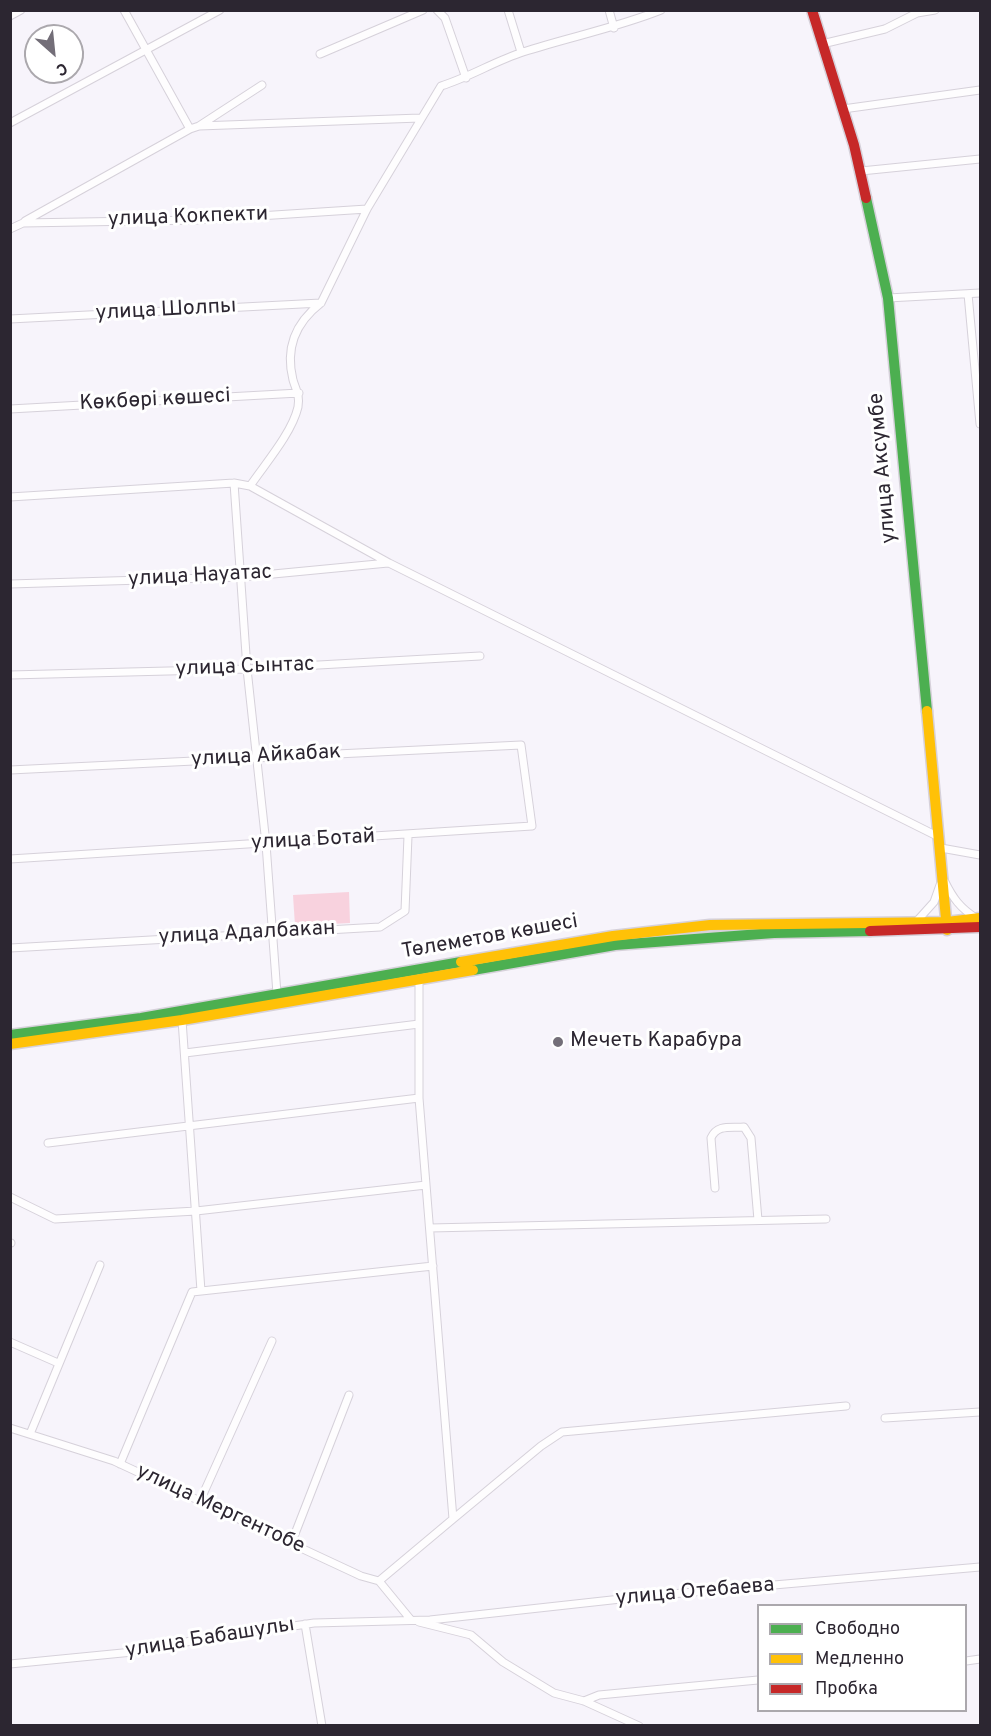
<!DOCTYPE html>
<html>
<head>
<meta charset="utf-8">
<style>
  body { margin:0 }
  #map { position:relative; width:991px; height:1736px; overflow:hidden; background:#f7f4fb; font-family:Overpass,sans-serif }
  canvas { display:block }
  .frame { position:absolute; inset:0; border:12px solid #2c2631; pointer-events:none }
  .legend { position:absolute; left:757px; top:1604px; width:210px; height:108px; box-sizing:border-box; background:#fff; border:2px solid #aba8ad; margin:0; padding:8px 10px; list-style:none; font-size:18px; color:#2c2631 }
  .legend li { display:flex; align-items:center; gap:12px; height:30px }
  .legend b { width:30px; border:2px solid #aba8ad }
  .north { position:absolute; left:24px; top:24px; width:60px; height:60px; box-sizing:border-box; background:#fff; border:2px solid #aba8ad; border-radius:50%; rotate:153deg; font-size:16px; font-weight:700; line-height:24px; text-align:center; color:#2c2631 }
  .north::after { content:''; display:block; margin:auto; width:21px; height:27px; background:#736e78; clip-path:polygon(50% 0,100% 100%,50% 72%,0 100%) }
</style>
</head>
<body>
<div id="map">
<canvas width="991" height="1736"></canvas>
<div class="frame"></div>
<ul class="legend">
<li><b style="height:8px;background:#4caf50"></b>Свободно</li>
<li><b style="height:8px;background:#ffc107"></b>Медленно</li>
<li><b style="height:8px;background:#c62828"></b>Пробка</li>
</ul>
<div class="north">С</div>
</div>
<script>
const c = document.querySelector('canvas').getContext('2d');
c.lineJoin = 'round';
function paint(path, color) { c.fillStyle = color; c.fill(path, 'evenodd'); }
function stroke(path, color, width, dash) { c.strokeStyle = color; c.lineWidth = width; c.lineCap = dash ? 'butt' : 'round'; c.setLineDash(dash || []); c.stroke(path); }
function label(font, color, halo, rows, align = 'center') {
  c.font = font + ' Overpass,sans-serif'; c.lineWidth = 6; c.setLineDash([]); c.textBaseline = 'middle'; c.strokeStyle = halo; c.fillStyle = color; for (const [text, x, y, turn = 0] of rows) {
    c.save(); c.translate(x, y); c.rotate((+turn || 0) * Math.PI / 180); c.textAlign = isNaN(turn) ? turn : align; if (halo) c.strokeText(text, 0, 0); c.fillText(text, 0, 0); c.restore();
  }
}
const green = new Path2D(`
  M 349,892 L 350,923 L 295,926 L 293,895 Z`);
const street = new Path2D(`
  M 437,10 L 445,18 L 466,78
  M 508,10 L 521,52
  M 609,10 L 614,28
  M 10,16 L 21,10
  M 822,44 L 885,29 L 917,13 L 935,10
  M 320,54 L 423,10
  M 843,109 L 980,90
  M 10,123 L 220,10
  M 199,126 L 262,85
  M 190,129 L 199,126 L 420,118
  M 861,171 L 980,159
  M 25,221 L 190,129 L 124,10
  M 10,229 L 23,223 L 197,220 L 367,209
  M 968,294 L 980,424
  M 888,298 L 980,293
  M 10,319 L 321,303
  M 10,409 L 299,393
  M 234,483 L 247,669 L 266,844 L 277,994
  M 250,486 C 265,464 292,433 298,407 C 300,395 296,390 293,380 C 285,348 295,323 321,303 L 367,209 L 441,86 C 470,77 495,61 523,52 C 569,37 616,28 661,10
  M 10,497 L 234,483 L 250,486 L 389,563 L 939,837
  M 10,584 L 242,577 L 388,563
  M 10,675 L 247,669 L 480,656
  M 10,770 L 521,745 L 532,826 L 10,859
  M 941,848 L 980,855
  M 945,882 C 953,898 960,908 976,918
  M 916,922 L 934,902 L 940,885
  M 10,948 L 380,927 L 405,911 L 408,836
  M 182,1020 L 201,1291
  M 185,1053 L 419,1024
  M 48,1143 L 419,1098
  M 715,1188 L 711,1138 C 717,1124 731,1128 744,1127 L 751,1138 L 758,1220
  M 10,1197 L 55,1219 L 196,1211 L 426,1185
  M 430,1228 L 826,1219
  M 10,1243 L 11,1243
  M 10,1342 L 58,1363
  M 885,1418 L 980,1412
  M 10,1428 L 114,1461 L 361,1576 L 379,1581 L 411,1620
  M 30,1434 L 100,1265
  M 120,1464 L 192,1292 L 433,1266
  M 200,1501 L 272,1341
  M 453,1519 L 541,1446 L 562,1432 L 846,1406
  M 291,1544 L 349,1395
  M 379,1581 L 453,1519 L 419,1098 L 419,978
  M 419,1622 L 471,1635 L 503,1662 L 554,1693 L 584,1701 L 639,1726
  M 305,1624 L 322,1726
  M 966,1661 L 980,1659
  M 10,1664 L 143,1651 L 191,1641 L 314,1623 L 430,1620 L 648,1596 L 980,1567
  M 584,1701 L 599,1695 L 758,1680`);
const fast = new Path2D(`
  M 866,198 L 888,298 L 927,711
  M 473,970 L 615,945 L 774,933 L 870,931
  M 10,1035 L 141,1018 L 461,962`);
const slow = new Path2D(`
  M 927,711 L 947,930
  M 461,962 L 613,936 L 710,925 L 947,922 L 980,918
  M 10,1044 L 182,1020 L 473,970`);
const jam = new Path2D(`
  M 812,10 L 854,145 L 866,198
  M 870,931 L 980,927`);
const markers = [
  [558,1042,6,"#736e78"]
];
const streetNames = [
  ["улица Кокпекти",188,218,-2],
  ["улица Шолпы",166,311,-3],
  ["Көкбөрі көшесі",155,401,-3],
  ["улица Аксумбе",884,468,-95],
  ["улица Науатас",200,577,-3],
  ["улица Сынтас",245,668,-2],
  ["улица Айкабак",266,757,-3],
  ["улица Ботай",313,841,-3],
  ["улица Адалбакан",247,934,-3],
  ["Төлеметов көшесі",490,938,-10],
  ["улица Мергентобе",220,1510,25],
  ["улица Отебаева",695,1593,-5],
  ["улица Бабашулы",210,1639,-9]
];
const poiNames = [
  ["Мечеть Карабура",570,1042]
];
paint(green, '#f8d2de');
stroke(street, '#d6d1da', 9);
stroke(fast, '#d6d1da', 13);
stroke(slow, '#d6d1da', 13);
stroke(jam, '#d6d1da', 13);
stroke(street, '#fefdfe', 7);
stroke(fast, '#4caf50', 10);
stroke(slow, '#ffc107', 10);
stroke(jam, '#c62828', 10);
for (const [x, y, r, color] of markers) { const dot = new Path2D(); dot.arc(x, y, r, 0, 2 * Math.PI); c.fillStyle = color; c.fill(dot); stroke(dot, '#fff', 2); }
label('21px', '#2c2631', '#fff', streetNames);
label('21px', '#2c2631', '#fff', poiNames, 'left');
</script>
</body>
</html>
